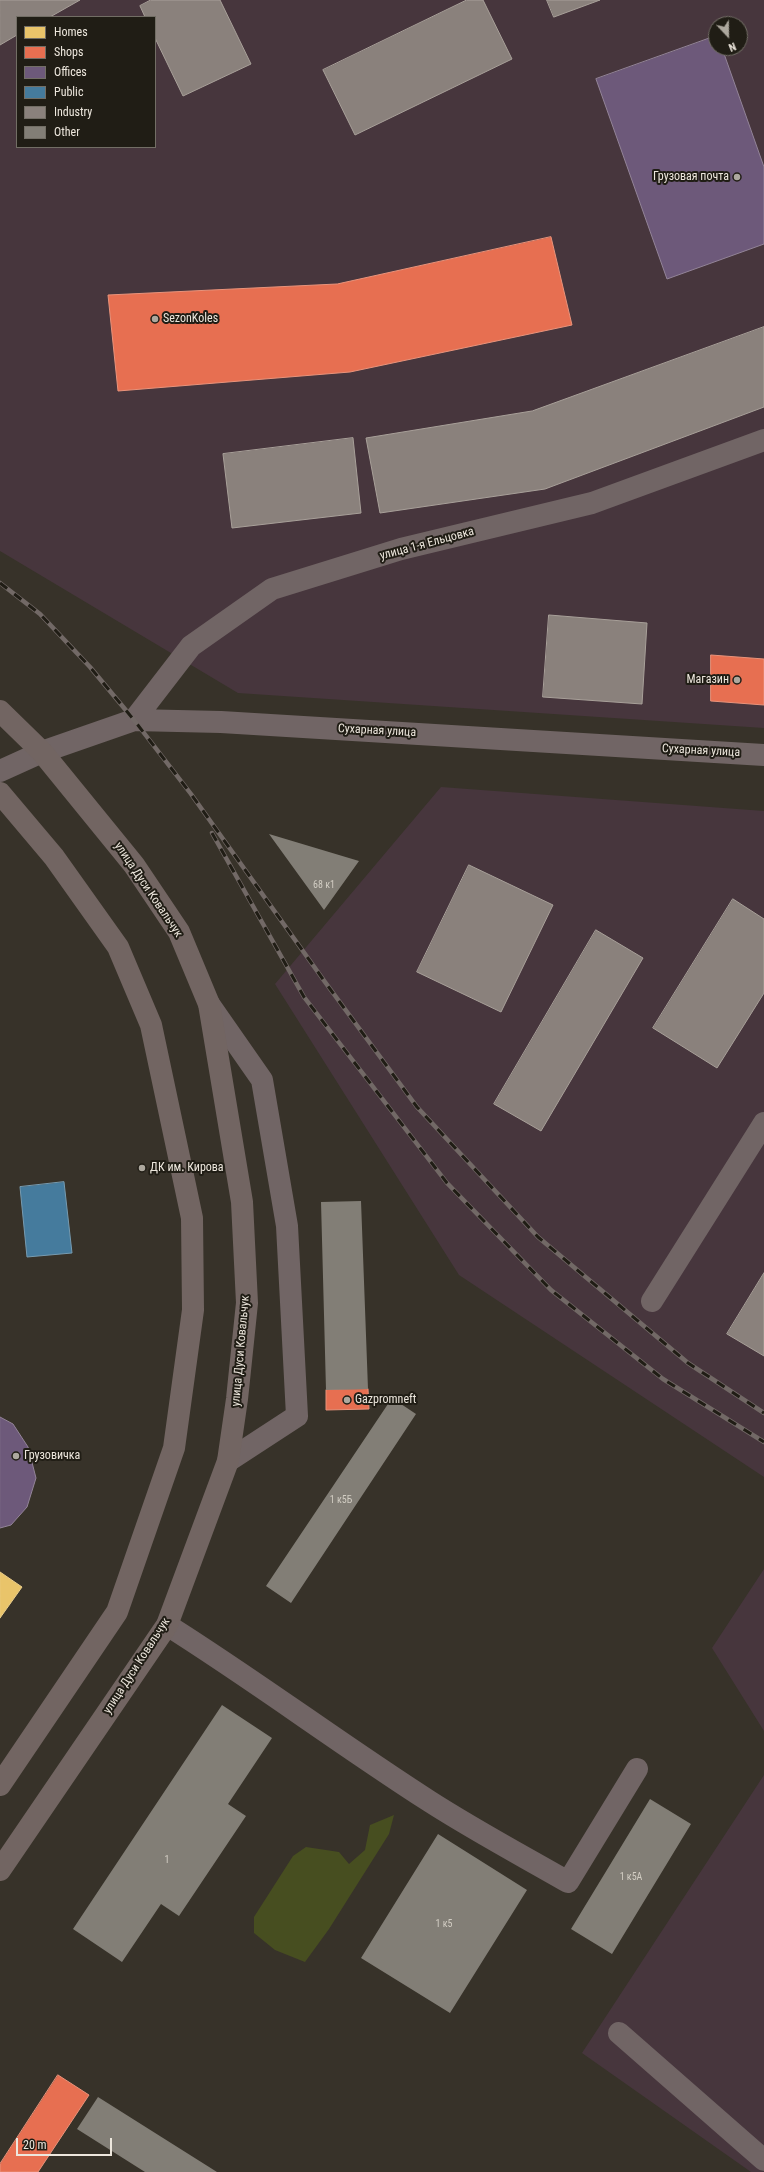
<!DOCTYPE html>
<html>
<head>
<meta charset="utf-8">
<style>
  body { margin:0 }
  #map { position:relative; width:764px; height:2172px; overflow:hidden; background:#373229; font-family:"Roboto Condensed",sans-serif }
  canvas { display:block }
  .legend { position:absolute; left:16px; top:16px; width:140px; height:132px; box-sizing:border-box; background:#201d15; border:1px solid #726e65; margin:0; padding:5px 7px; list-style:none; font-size:12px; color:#ede7dd }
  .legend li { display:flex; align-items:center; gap:8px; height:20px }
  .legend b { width:20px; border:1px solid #726e65 }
  .north { position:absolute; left:708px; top:16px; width:40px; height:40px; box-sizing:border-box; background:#201d15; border:1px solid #726e65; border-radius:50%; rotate:158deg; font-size:11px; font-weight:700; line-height:16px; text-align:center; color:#ede7dd }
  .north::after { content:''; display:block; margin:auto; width:14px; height:18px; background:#ada89e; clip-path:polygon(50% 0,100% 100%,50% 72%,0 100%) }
  .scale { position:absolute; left:16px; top:2138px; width:96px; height:18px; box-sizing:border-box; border:2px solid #ede7dd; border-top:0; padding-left:5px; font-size:12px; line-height:14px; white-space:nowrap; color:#ede7dd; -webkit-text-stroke:3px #201d15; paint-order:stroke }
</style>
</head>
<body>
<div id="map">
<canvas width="764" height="2172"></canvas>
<ul class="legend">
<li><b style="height:11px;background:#e9c46a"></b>Homes</li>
<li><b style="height:11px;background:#e76f51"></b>Shops</li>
<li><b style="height:11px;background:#6d597a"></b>Offices</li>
<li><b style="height:11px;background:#457b9d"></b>Public</li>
<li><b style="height:11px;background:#8a817c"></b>Industry</li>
<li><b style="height:11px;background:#827e76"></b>Other</li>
</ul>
<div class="north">N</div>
<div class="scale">20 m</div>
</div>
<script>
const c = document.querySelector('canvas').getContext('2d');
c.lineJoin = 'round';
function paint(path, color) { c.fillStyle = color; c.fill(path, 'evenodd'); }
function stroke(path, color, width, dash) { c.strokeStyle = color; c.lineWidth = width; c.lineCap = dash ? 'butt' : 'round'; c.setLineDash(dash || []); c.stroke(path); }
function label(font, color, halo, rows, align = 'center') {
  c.font = font + ' "Roboto Condensed",sans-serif'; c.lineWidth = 4; c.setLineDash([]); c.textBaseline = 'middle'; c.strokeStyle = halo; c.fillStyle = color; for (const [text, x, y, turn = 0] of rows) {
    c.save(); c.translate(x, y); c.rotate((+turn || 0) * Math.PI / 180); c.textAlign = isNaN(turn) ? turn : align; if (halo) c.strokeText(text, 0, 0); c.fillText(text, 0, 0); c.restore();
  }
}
const industrial = new Path2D(`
  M 0,0 L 764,0 L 764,728 L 238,693 L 0,551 ZM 17,17 L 155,17 L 155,147 L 17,147 ZM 716,24 L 740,24 L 740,48 L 716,48 Z
  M 441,787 L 764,811 L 764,1477 L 459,1275 L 275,984 Z
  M 764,1569 L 764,1731 L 712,1648 Z
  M 764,1775 L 764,2172 L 751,2172 L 582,2053 Z`);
const green = new Path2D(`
  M 394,1815 L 389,1834 L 329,1929 L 305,1962 L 275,1950 L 254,1933 L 254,1917 L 293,1856 L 306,1847 L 339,1852 L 349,1864 L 365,1850 L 370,1825 Z`);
const homes = new Path2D(`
  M 0,1572 L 22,1587 L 0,1618 Z`);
const shops = new Path2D(`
  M 551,237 L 572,325 L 350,372 L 118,391 L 108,295 L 337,284 Z
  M 711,655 L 764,659 L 764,705 L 711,701 Z
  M 368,1389 L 369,1409 L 326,1410 L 326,1390 Z
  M 58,2075 L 89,2095 L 38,2172 L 0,2172 L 0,2164 Z`);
const offices = new Path2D(`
  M 716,36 L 716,48 L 722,48 L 764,167 L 764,244 L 667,279 L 596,79 Z
  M 0,1417 L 13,1424 L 28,1447 L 36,1478 L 27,1507 L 11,1525 L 0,1528 Z`);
const public = new Path2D(`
  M 64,1182 L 72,1253 L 27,1257 L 20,1187 Z`);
const industry = new Path2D(`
  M 0,0 L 80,0 L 50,17 L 17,17 L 17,35 L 0,45 Z
  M 151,0 L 220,0 L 251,64 L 183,96 L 155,38 L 155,17 L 145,17 L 140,6 Z
  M 467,0 L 483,0 L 512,59 L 355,135 L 323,70 Z
  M 547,0 L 600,0 L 554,17 Z
  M 764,327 L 764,407 L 545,489 L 380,513 L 366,438 L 532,411 Z
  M 353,438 L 361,513 L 232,528 L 223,454 Z
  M 549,615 L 647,623 L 642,704 L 543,697 Z
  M 469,865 L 553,905 L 501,1012 L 417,972 Z
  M 733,899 L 764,919 L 764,993 L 717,1068 L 653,1028 Z
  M 596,930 L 643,958 L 541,1131 L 494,1104 Z
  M 764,1273 L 764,1356 L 727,1334 Z`);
const building = new Path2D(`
  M 269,834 L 359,861 L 324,910 Z
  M 361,1201 L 368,1389 L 326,1390 L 321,1202 Z
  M 392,1398 L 416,1414 L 291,1603 L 266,1586 Z
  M 222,1705 L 272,1738 L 228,1804 L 246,1816 L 179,1916 L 161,1904 L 122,1962 L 73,1929 Z
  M 650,1799 L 691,1824 L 612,1954 L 571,1929 Z
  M 438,1834 L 527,1890 L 450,2013 L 361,1958 Z
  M 98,2097 L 217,2172 L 145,2172 L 77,2129 Z`);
const minor = new Path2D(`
  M 134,720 L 191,646 L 272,589 L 401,549 L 592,503 L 764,440
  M 0,771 L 42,752 L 134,720 L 221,722 L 764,755
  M 209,1004 L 262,1080 L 287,1226 L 297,1416 L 228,1461
  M 652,1301 L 764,1123
  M 167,1625 C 256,1681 340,1744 429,1801 C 474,1830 521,1855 568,1882 L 637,1769
  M 619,2033 L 764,2160`);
const major = new Path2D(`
  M 0,711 L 42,752 L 134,865 L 179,932 L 209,1004 L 242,1202 L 247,1303 L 237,1399 L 228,1461 L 167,1625 L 0,1870
  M 0,793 L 54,857 L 118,947 L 151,1025 L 192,1218 L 193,1310 L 174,1448 L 117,1612 L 0,1785`);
const rail = new Path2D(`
  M 0,583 L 40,614 L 90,667 L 134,720 L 191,794 L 325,982 L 417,1107 L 538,1237 L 688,1363 L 764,1413
  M 212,833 L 304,997 L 447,1183 L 551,1290 L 663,1379 L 764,1442`);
const markers = [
  [737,177,4,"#ada89e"],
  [155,319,4,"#ada89e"],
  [737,680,4,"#ada89e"],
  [142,1168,4,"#ada89e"],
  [347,1400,4,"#ada89e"],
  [16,1456,4,"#ada89e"]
];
const numberNames = [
  ["68 к1",324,885],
  ["1 к5Б",341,1500],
  ["1",167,1860],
  ["1 к5А",631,1877],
  ["1 к5",444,1924]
];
const poiNames = [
  ["Грузовая почта",729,177,"right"],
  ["SezonKoles",163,319],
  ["Магазин",729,680,"right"],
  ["ДК им. Кирова",150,1168],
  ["Gazpromneft",355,1400],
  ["Грузовичка",24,1456]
];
const streetNames = [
  ["улица 1-я Ельцовка",427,544,-15],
  ["Сухарная улица",377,731,3],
  ["Сухарная улица",701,751,3],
  ["улица Дуси Ковальчук",148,890,56],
  ["улица Дуси Ковальчук",241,1351,-85],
  ["улица Дуси Ковальчук",137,1666,-57]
];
paint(industrial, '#47363d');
paint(green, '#474e20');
paint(homes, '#e9c46a');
stroke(homes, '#eace8c', 1);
paint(shops, '#e76f51');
stroke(shops, '#e9937b', 1);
paint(offices, '#6d597a');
stroke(offices, '#938498', 1);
paint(public, '#457b9d');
stroke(public, '#779bb0', 1);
paint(industry, '#8a817c');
stroke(industry, '#a8a099', 1);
paint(building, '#827e76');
stroke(minor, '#716565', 22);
stroke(major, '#726562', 22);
stroke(rail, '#726966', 4.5);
stroke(rail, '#201d15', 3, [9]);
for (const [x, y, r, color] of markers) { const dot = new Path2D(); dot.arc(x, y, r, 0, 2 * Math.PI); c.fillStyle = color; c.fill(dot); stroke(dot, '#201d15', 1.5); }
label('10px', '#d2cdc3', null, numberNames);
label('12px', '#ede7dd', '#201d15', poiNames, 'left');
label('12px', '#ede7dd', '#201d15', streetNames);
</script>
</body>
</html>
